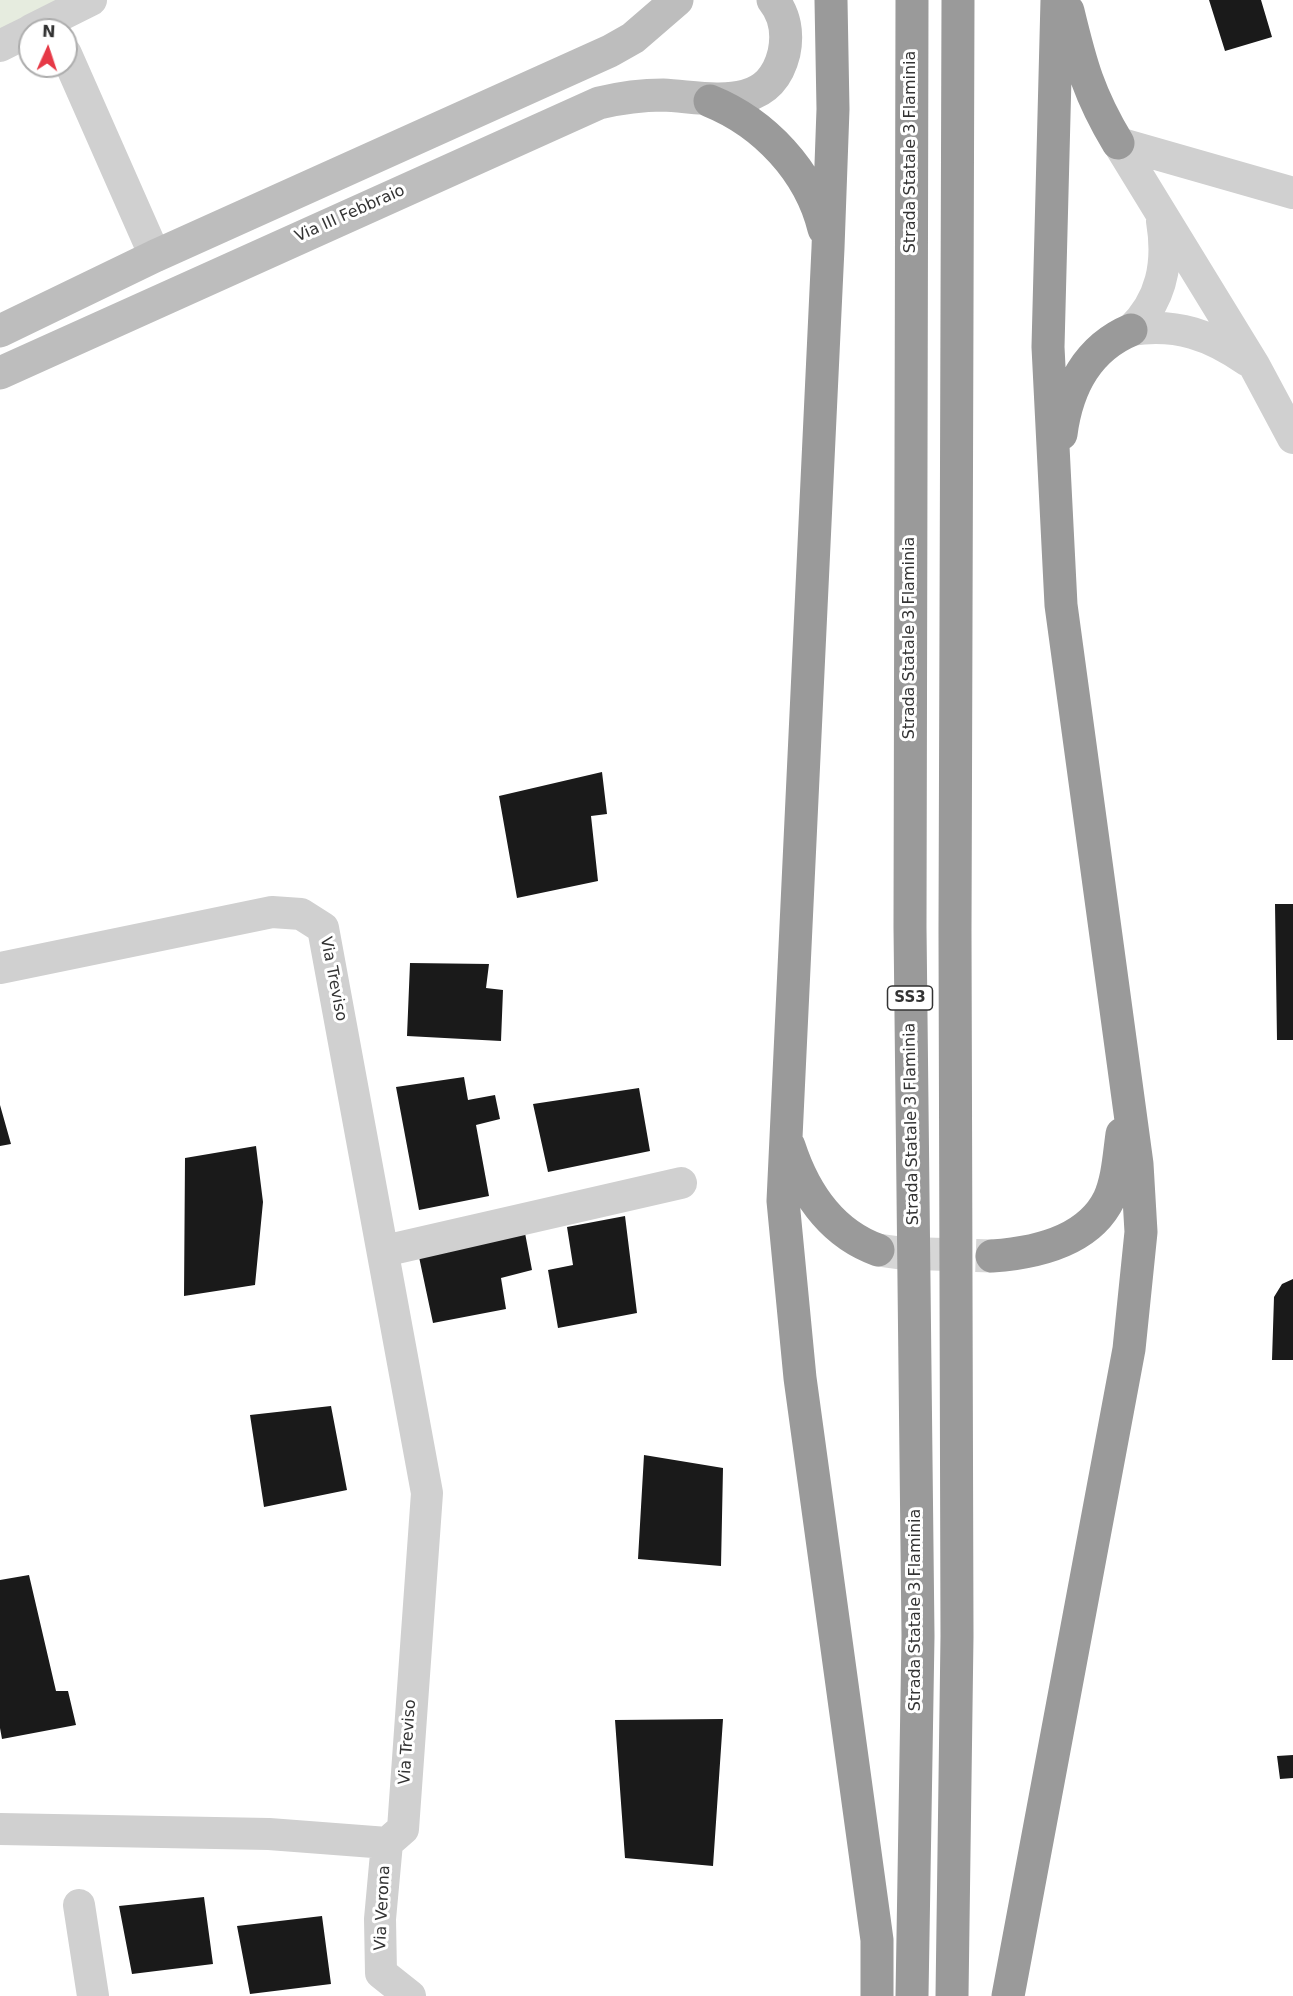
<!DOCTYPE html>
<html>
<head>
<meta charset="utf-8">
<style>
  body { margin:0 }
  #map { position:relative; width:1293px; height:1996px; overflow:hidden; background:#fff; font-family:"DejaVu Sans",sans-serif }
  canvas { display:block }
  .north { position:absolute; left:18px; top:18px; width:60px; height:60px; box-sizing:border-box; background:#fff; border:2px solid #adadad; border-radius:50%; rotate:3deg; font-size:16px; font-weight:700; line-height:24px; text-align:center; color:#333 }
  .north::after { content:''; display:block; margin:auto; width:21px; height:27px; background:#e63946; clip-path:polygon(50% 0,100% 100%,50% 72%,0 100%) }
</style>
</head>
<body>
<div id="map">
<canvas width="1293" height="1996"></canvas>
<div class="north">N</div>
</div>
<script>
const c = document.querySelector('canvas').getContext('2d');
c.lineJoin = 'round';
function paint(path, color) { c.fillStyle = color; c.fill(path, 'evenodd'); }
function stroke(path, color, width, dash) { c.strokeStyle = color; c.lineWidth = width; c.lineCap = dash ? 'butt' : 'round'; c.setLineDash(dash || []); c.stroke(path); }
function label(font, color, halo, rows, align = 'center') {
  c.font = font + ' "DejaVu Sans",sans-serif'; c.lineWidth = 6; c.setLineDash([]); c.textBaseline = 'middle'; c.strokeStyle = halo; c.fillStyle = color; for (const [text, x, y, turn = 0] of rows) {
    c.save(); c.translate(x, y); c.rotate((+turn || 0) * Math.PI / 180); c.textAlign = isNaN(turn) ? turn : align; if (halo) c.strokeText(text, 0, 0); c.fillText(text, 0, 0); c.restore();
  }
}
const green = new Path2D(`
  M 0,0 L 58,0 L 0,29 Z`);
const building = new Path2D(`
  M 1209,0 L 1261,0 L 1272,37 L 1225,51 Z
  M 602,772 L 607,814 L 591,816 L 598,881 L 517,898 L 499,796 Z
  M 1275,904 L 1293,904 L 1293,1040 L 1277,1040 Z
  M 410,963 L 489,964 L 486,988 L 503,990 L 501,1041 L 407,1036 Z
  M 464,1077 L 468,1100 L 495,1095 L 500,1119 L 476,1125 L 489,1196 L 419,1210 L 396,1087 Z
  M 639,1088 L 650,1151 L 548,1172 L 533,1104 Z
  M 0,1105 L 11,1144 L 0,1146 Z
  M 256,1146 L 263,1202 L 255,1285 L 184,1296 L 185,1158 Z
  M 625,1216 L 637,1313 L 558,1328 L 548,1270 L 573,1265 L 567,1227 Z
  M 525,1233 L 532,1270 L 501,1278 L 506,1309 L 433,1323 L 419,1257 Z
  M 1293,1279 L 1293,1360 L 1272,1360 L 1274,1297 L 1282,1284 Z
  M 331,1406 L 347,1490 L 264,1507 L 250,1415 Z
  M 644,1455 L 723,1468 L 721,1566 L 638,1559 Z
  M 29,1575 L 56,1691 L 68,1691 L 76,1725 L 2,1739 L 0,1728 L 0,1580 Z
  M 723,1719 L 713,1866 L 625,1858 L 615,1720 Z
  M 1293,1755 L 1293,1778 L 1280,1779 L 1277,1756 Z
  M 204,1897 L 213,1964 L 132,1974 L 119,1906 Z
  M 322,1916 L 331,1984 L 250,1994 L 237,1926 Z`);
const highwayTunnel = new Path2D(`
  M 878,1250 L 900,1253 L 992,1256`);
const street = new Path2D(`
  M 31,30 L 91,0
  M 0,46 L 30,31
  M 66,54 L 155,256
  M 1118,143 L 1254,365 L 1293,438
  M 1118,143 L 1293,193
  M 1131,330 C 1177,323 1211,335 1248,361
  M 1131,330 C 1162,300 1169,263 1162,221
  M 0,968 L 272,912 L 301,914 L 323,928 L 427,1493 L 403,1829 L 387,1843 L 269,1834 L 0,1829
  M 384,1251 L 681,1183
  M 387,1843 L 380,1919 L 381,1973 L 410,1996
  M 79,1905 L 93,1996`);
const secondary = new Path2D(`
  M 0,331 L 155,256 L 610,51 L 633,38 L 677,0
  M 0,373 L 599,103 C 620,98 641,95 663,95 C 708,97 769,115 784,53 C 788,34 785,15 773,0`);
const highway = new Path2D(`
  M 831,0 L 833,109 L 828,248 L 783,1201 L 800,1378 L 877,1940 L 877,1996
  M 912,0 L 910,927 L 918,1636 L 912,1996
  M 1068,11 C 1081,65 1089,95 1118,143
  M 710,101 C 764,123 810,171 824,229
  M 1061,434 C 1067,388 1088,348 1131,330
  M 789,1146 C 804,1192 831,1233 878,1250
  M 992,1256 C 1035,1253 1088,1242 1109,1199 C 1118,1179 1119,1155 1122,1134
  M 952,1996 L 957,1636 L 955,930 L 958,0
  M 1008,1996 L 1129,1349 L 1141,1232 L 1137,1164 L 1061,605 L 1048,347 L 1057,0`);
const shields = [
  [910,998,45]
];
const shieldNames = [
  ["SS3",910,998]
];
const streetNames = [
  ["Strada Statale 3 Flaminia",911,152,-90],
  ["Via III Febbraio",350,214,-24],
  ["Strada Statale 3 Flaminia",910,638,-90],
  ["Via Treviso",333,979,79],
  ["Strada Statale 3 Flaminia",912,1124,-91],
  ["Strada Statale 3 Flaminia",916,1610,-90],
  ["Via Treviso",408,1742,-86],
  ["Via Verona",383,1908,-87]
];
paint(green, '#e6ecdf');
paint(building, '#1a1a1a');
stroke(highwayTunnel, '#d6d6d6', 33, [33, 16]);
stroke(street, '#d0d0d0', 32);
stroke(secondary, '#bdbdbd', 33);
stroke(highway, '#9a9a9a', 33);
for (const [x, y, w] of shields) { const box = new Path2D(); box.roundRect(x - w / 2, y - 12, w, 24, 4.5); c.fillStyle = '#fff'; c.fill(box); stroke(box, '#333', 1.5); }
label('bold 15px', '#333', null, shieldNames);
label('16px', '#333', '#fff', streetNames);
</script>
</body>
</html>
